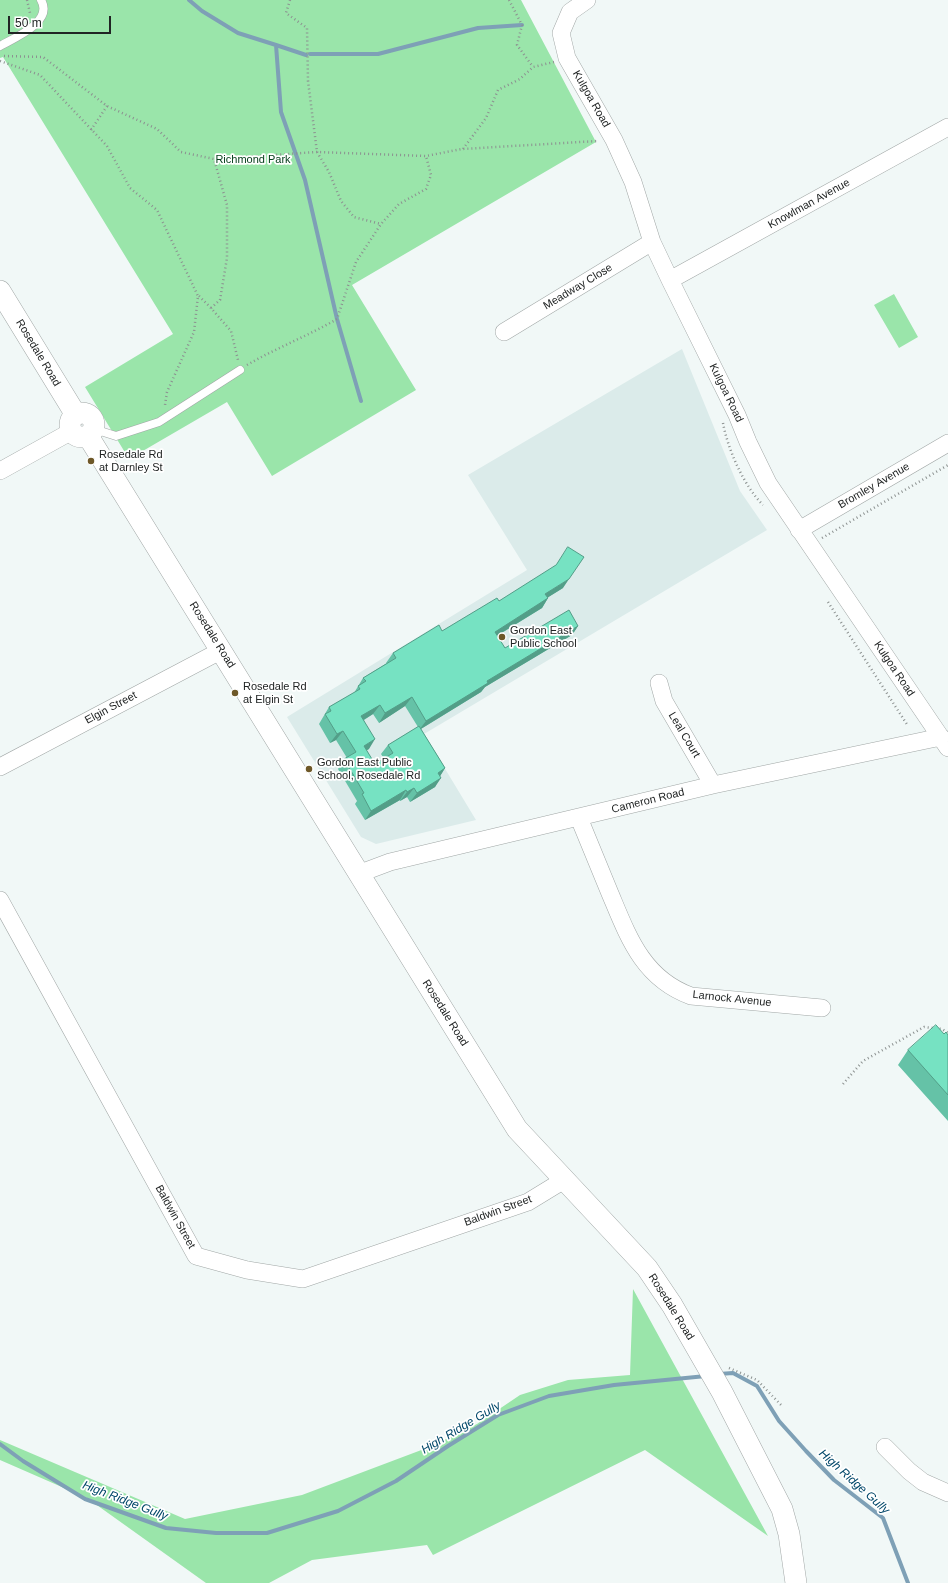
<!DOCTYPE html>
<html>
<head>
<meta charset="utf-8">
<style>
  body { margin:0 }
  #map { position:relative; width:948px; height:1583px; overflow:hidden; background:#f1f8f7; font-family:Helvetica,sans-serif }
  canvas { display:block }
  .scale { position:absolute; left:8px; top:16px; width:103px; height:18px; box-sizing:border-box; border:2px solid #212424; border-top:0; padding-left:5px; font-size:12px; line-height:14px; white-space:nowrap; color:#212424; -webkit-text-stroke:3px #fff; paint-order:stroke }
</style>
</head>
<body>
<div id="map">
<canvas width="948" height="1583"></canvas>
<div class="scale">50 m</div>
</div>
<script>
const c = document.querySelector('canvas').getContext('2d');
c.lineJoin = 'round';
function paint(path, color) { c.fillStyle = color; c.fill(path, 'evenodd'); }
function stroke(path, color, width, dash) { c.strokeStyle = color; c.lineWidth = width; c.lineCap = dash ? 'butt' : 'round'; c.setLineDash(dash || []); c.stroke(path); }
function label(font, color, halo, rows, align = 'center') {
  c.font = font + ' Helvetica,sans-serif'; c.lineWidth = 3.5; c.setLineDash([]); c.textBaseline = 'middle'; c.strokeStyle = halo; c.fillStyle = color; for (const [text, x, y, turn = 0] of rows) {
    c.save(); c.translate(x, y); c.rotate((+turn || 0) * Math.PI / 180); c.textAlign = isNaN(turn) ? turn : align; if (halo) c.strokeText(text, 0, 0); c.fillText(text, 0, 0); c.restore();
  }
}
const built = new Path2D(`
  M 682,349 L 740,491 L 767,530 L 424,734 L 476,820 L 376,844 L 361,837 L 287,717 L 527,570 L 468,475 Z`);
const green = new Path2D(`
  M 0,0 L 521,0 L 596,142 L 352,285 L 416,390 L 272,476 L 227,402 L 129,459 L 85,387 L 173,334 L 3,57 L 0,58 Z
  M 894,294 L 918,337 L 899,348 L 874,305 Z
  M 633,1289 L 768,1536 L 645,1450 L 433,1555 L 427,1545 L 312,1560 L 269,1583 L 206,1583 L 87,1498 L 0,1460 L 0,1440 L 185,1519 L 302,1495 L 432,1446 L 477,1424 L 520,1395 L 568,1380 L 630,1375 Z`);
const stream = new Path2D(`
  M 189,0 L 202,11 L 238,33 L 276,45 L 281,112 L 305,180 L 337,319 L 361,401
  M 276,45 L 306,55
  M 310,54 L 378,54 L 478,28 L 522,25
  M 719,1374 L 733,1373 L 757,1386 L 779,1421 L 806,1451 L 834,1480 L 883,1518 L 908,1583
  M 0,1444 L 23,1461 L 85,1499 L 166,1528 L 216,1533 L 267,1533 L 338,1511 L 396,1481 L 448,1446 L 498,1415 L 549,1396 L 614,1385 L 706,1376`);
const path = new Path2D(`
  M 27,0 L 30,13
  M 290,0 L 286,13 L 307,28 L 308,81 L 317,152 L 329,172 L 341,201 L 354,217 L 381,224
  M 509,0 L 522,25 L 517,45 L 533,67
  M 4,56 L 43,57 L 107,106 L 157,129 L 181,152 L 214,159 L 317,152 L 426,156 L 462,149 L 598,141
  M 0,61 L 40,75 L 107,146 L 130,188 L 157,210 L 198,296 L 194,332 L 167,392 L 165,405
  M 91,130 L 107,106
  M 463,149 L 486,118 L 498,90 L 520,79 L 533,67 L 554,62
  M 199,296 L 211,308 L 231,331 L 238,360
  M 211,308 L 220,300 L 227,258 L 227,205 L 214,159
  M 247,365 C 276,348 308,336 337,319 L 356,262 L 381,224 L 399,204 L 426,189 L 431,175 L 426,156
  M 723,423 C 728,450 744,486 763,505
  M 822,538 L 948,465
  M 828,602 L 908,726
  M 843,1084 L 863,1061 L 924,1027 L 942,1029 L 948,1033
  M 729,1368 L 757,1380 L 783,1407`);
const service = new Path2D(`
  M 0,46 C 14,38 54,22 41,0
  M 94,429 L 116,436 L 159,422 L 240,370`);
const minor = new Path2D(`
  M 587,0 L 570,12 L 561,33 L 567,58 L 614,140 L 633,182 L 652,242 L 670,280 L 737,415 L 748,442 L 768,483 L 948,748
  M 670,280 L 948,127
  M 504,332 L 652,242
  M 0,471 L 72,431
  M 799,530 L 948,443
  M 659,683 L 664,701 L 713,785
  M 0,767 L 222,650
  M 579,818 C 589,842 599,867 609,891 C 628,936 642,978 691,996 L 822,1008
  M 358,874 L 390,862 L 713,785 L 941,737
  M 0,900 L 196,1256 L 247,1270 L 303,1279 L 528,1202 L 564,1180
  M 885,1447 L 909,1471 L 923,1482 L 948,1493`);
const tertiary = new Path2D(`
  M 0,291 L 76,415
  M70 425a12 12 0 1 1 24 0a12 12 0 1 1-24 0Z
  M 88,436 L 517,1129 L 647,1268 L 672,1305 L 722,1392 L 782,1509 L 789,1534 L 796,1583`);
const wall = new Path2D(`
  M 563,588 L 548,597 L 548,598 L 542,608 L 497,636 L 505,648 L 578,626 L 572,635 L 485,687 L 481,692 L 421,729 L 445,768 L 440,776 L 435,787 L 410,802 L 407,797 L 400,801 L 400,800 L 365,820 L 355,804 L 357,801 L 338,769 L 344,759 L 347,758 L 336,740 L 330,743 L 319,724 L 329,707 L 354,693 L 363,678 L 387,663 L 386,663 L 393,653 L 442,631 L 499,601 ZM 405,706 L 418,727 L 388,745 L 381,754 L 384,759 L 375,764 L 366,750 L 369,749 L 364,720 L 373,714 L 379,723 Z
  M 948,1035 L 948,1121 L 898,1065 L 908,1050 Z`);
const shadedWall = new Path2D(`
  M 569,579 L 563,588 L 539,603 L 545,594 Z
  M 548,598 L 542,608 L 488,641 L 495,632 Z
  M 578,626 L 572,635 L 485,687 L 481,692 L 419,730 L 426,721 L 487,681 Z
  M 412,697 L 405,706 L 379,723 L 385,713 Z
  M 380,705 L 373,714 L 355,725 L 361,716 Z
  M 343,731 L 336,740 L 330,743 L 337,734 Z
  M 375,739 L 369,749 L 358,755 L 364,746 Z
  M 445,768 L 439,778 L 438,773 Z
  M 441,778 L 435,787 L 410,802 L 417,793 Z
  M 414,788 L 407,797 L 400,801 L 407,792 Z
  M 406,790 L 400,800 L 365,820 L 371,811 Z`);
const building = new Path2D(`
  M 568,547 L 584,557 L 569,579 L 545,594 L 548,598 L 495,632 L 505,648 L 569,610 L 578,626 L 487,681 L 488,683 L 426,721 L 412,697 L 385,713 L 380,705 L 361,716 L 375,739 L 364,746 L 375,764 L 393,753 L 388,745 L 419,726 L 445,768 L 438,773 L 441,778 L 417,793 L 414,788 L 407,792 L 406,790 L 371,811 L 362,794 L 364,793 L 344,759 L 356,752 L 343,731 L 337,734 L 325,714 L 331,711 L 329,707 L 360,689 L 358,686 L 366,681 L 363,678 L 396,658 L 393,653 L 439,625 L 442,631 L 497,598 L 499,601 L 556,565 Z
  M 936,1025 L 944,1034 L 946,1032 L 948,1035 L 948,1095 L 908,1050 Z`);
const markers = [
  [91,461,4,"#6e5828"],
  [502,637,4,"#6e5828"],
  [235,693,4,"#6e5828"],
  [309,769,4,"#6e5828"]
];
const streetNames = [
  ["Kulgoa Road",591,99,60],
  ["Knowlman Avenue",809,204,-29],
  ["Meadway Close",578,287,-31],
  ["Rosedale Road",38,353,59],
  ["Kulgoa Road",726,393,64],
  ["Bromley Avenue",874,486,-30],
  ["Rosedale Road",212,635,58],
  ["Kulgoa Road",894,669,56],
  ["Elgin Street",111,708,-28],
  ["Leal Court",684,735,59],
  ["Cameron Road",648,801,-14],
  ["Larnock Avenue",732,999,6],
  ["Rosedale Road",445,1013,58],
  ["Baldwin Street",498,1211,-20],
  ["Baldwin Street",175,1217,61],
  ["Rosedale Road",671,1307,58]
];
const parkNames = [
  ["Richmond Park",253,160]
];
const poiNames = [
  ["Rosedale Rd",99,455],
  ["at Darnley St",99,468],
  ["Gordon East",510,631],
  ["Public School",510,644],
  ["Rosedale Rd",243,687],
  ["at Elgin St",243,700],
  ["Gordon East Public",317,763],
  ["School, Rosedale Rd",317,776]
];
const waterNames = [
  ["High Ridge Gully",461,1428,-31],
  ["High Ridge Gully",854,1482,42],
  ["High Ridge Gully",125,1501,21]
];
paint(built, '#dbebea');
paint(green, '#9ae5aa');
stroke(stream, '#7ea0b6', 4);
stroke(service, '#a1a7a6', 9);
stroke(minor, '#a1a7a6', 18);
stroke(tertiary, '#a1a7a6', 22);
stroke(path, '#8c9190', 2.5, [1, 3]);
stroke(service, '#fff', 8);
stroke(minor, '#fff', 17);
stroke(tertiary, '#fff', 21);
paint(wall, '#65c2a7');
paint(shadedWall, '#539e88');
paint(building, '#76e2c2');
stroke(building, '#539e88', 1);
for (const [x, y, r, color] of markers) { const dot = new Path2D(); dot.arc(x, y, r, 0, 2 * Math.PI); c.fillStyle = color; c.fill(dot); stroke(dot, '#fff', 1.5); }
label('11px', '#212424', '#fff', streetNames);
label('11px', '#06401c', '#fff', parkNames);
label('11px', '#212424', '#fff', poiNames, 'left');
label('italic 12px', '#014769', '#fff', waterNames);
</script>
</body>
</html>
